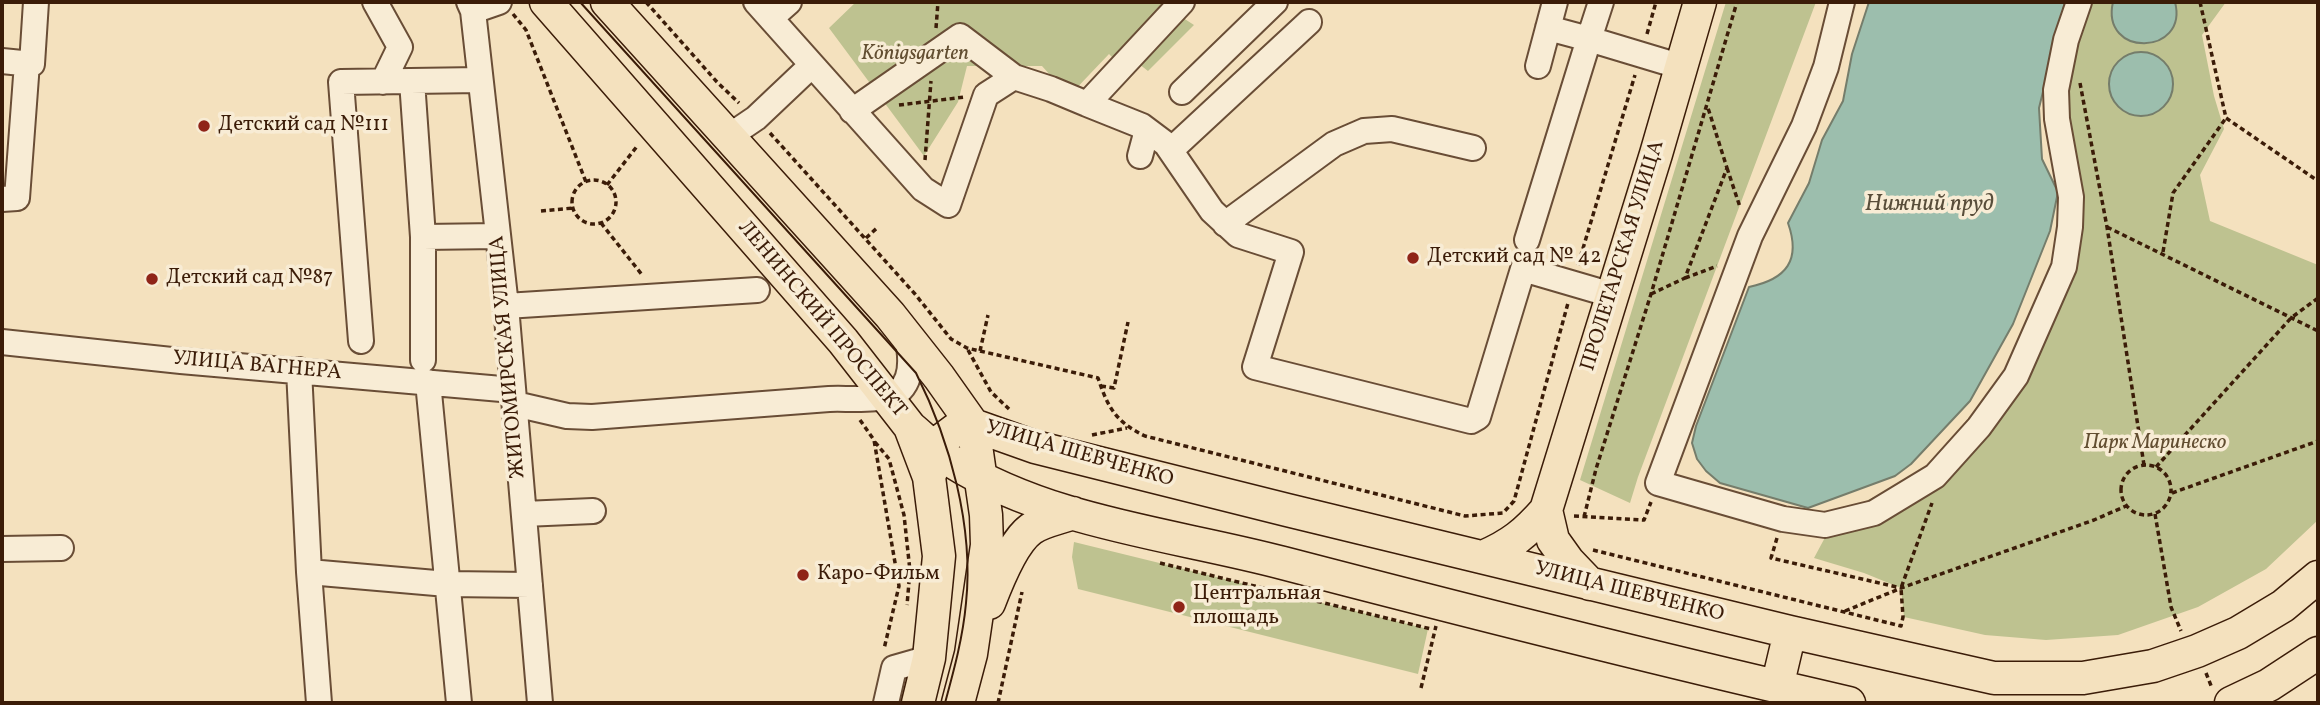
<!DOCTYPE html>
<html>
<head>
<meta charset="utf-8">
<style>
  body { margin:0 }
  #map { position:relative; width:2320px; height:705px; overflow:hidden; background:#f4e1be; font-family:Vollkorn,serif }
  canvas { display:block }
  .frame { position:absolute; inset:0; border:4px solid #3b1c08; pointer-events:none }
</style>
</head>
<body>
<div id="map">
<canvas width="2320" height="705"></canvas>
<div class="frame"></div>
</div>
<script>
const c = document.querySelector('canvas').getContext('2d');
c.lineJoin = 'round';
function paint(path, color) { c.fillStyle = color; c.fill(path, 'evenodd'); }
function stroke(path, color, width, dash) { c.strokeStyle = color; c.lineWidth = width; c.lineCap = dash ? 'butt' : 'round'; c.setLineDash(dash || []); c.stroke(path); }
function label(font, color, halo, rows, align = 'center') {
  c.font = font + ' Vollkorn,serif'; c.lineWidth = 7; c.setLineDash([]); c.textBaseline = 'middle'; c.strokeStyle = halo; c.fillStyle = color; for (const [text, x, y, turn = 0] of rows) {
    c.save(); c.translate(x, y); c.rotate((+turn || 0) * Math.PI / 180); c.textAlign = isNaN(turn) ? turn : align; if (halo) c.strokeText(text, 0, 0); c.fillText(text, 0, 0); c.restore();
  }
}
const green = new Path2D(`
  M 856,2 L 1181,2 L 1119,64 L 1109,54 L 1069,96 L 1042,66 L 967,66 L 958,102 L 924,156 L 829,28 Z
  M 1726,2 L 1816,2 L 1638,477 L 1630,503 L 1580,480 Z
  M 2075,2 L 2226,2 L 2202,35 L 2214,96 L 2224,129 L 2200,175 L 2210,221 L 2318,265 L 2318,520 L 2266,569 L 2198,607 L 2118,635 L 2046,640 L 1985,635 L 1904,617 L 1901,588 L 1864,573 L 1814,558 L 1836,517 L 1923,471 L 1967,429 L 2005,380 L 2058,270 L 2065,198 L 2049,96 Z
  M 1177,14 L 1194,25 L 1148,71 L 1130,57 Z
  M 1074,542 L 1428,629 L 1418,674 L 1078,589 L 1072,557 Z`);
const water = new Path2D(`
  M 1869,2 L 2065,2 L 2039,108 L 2042,159 L 2058,192 L 2050,231 L 2013,324 L 1970,401 L 1911,464 L 1895,476 L 1808,508 L 1720,483 L 1706,471 L 1697,459 L 1692,443 L 1696,426 L 1749,287 C 1787,279 1801,260 1788,223 L 1809,183 L 1822,140 L 1843,101 L 1852,54 Z
  M 2113,2 L 2175,2 C 2189,56 2100,58 2113,2 Z
  M2109 84a32 32 0 1 1 64 0a32 32 0 1 1-64 0Z`);
const path = new Path2D(`
  M 646,2 L 717,82 L 739,103
  M 2200,2 L 2226,118 L 2318,181
  M 513,14 L 526,30 L 586,182
  M 936,28 L 938,2
  M 1647,34 L 1656,2
  M 2080,83 L 2107,227 L 2144,465
  M 899,105 L 965,97
  M 770,133 L 915,294 L 951,339 L 967,348 L 1098,378 C 1108,408 1116,422 1145,436 L 1465,516 L 1503,513 L 1514,501 L 1568,303
  M 925,160 L 931,81
  M 1727,168 L 1740,207
  M572 202a22 22 0 1 1 44 0a22 22 0 1 1-44 0Z
  M 607,185 L 638,145
  M 541,211 L 573,208
  M 601,223 L 643,276
  M 2107,227 L 2318,331
  M 866,238 L 877,228
  M 2163,252 L 2173,193 L 2226,118
  M 1578,265 L 1635,75
  M 1685,278 L 1717,266
  M 1651,294 L 1685,278 L 1727,168 L 1708,108
  M 968,350 L 991,392 L 1009,409
  M 980,351 L 988,315
  M 1101,386 L 1114,388 L 1128,322
  M 860,420 L 874,440 L 899,586 L 884,649
  M 1092,435 L 1127,428
  M 875,442 L 889,459 L 904,515 L 910,571 L 907,605
  M2121 490a25 25 0 1 1 50 0a25 25 0 1 1-50 0Z
  M 2156,467 L 2291,318 L 2318,298
  M 2172,493 L 2318,441
  M 2155,514 L 2171,607 L 2181,631
  M 1574,516 L 1644,520 L 1651,502
  M 1584,517 L 1596,469 L 1651,294 L 1737,2
  M 1777,538 L 1771,558 L 1901,588 L 2094,520 L 2126,506
  M 1593,550 L 1901,626 L 1903,617 L 1901,588 L 1932,503
  M 1160,563 L 1431,629
  M 1845,611 L 1899,589
  M 2206,673 L 2212,688
  M 1421,688 L 1436,626
  M 998,703 L 1022,592`);
const minor = new Path2D(`
  M 375,2 L 400,47 L 383,82
  M 469,2 L 473,11 L 506,306 L 540,703
  M 756,2 L 923,189 L 948,205 L 986,95 L 1014,77 L 1051,89 L 1087,104
  M 1182,2 L 1087,104 L 1142,126 L 1166,144 L 1212,211 L 1238,235 L 1291,252 L 1255,367 L 1471,421 L 1478,417 L 1523,269 L 1612,295
  M 1601,2 L 1589,39 L 1682,67
  M 1842,2 L 1826,67 L 1804,126 L 1750,236 L 1658,483 L 1783,519 L 1825,525 L 1874,513 L 1935,476 L 1979,427 L 2016,376 L 2064,267 L 2070,227 L 2071,197 L 2057,119 L 2056,90 L 2066,40 L 2079,2
  M 473,11 L 499,2
  M 771,18 L 789,2
  M 2,61 L 32,64 L 36,2
  M 1538,66 L 1555,2
  M 412,81 L 423,237 L 498,236
  M 1182,92 L 1275,2
  M 852,111 L 960,36 L 1014,77
  M 728,137 L 756,118 L 812,65
  M 1171,150 L 1309,22
  M 1140,156 L 1147,130
  M 2,199 L 17,198 L 27,63
  M 1225,224 L 1334,144 L 1364,131 L 1392,129 L 1473,148
  M 1527,240 L 1589,39 L 1548,28
  M 506,306 L 757,290
  M 361,341 L 341,82 L 480,80
  M 2,342 L 181,361 L 513,390
  M 423,360 L 423,237
  M 299,370 L 309,572 L 319,703
  M 428,382 L 459,703
  M 515,404 L 567,416 L 592,417 C 671,411 750,405 829,399 C 847,398 884,402 898,392 C 914,379 911,354 907,336
  M 524,514 L 593,511
  M 2,549 L 61,548
  M 309,572 L 447,584 L 530,585
  M 886,703 L 894,668 L 929,658`);
const major = new Path2D(`
  M 546,2 L 843,341 L 910,427 L 929,477 L 939,556 L 929,658 L 918,703
  M 607,2 L 890,315 L 939,377 L 973,425 L 986,515 L 987,545 L 971,654 L 958,703
  M 910,427 C 923,438 936,451 951,461 C 1050,523 1173,534 1283,563 C 1471,612 1660,660 1849,703
  M 929,477 L 943,439 L 955,430 L 973,425 L 1035,447 L 1287,510 L 1790,632 L 1994,678 L 2083,678 L 2153,666 L 2197,651 L 2238,633 L 2283,606 L 2318,577
  M 1546,510 L 1553,540 L 1568,561 L 1590,584
  M 1483,557 C 1511,545 1526,533 1546,510 L 1656,154 L 1700,2
  M 989,603 C 997,582 1013,542 1031,529 C 1042,521 1060,518 1073,513
  M 1777,687 L 1790,632
  M 2231,703 L 2269,685 L 2318,653`);
const tram = new Path2D(`
  M 580,2 L 916,373 C 950,441 974,526 966,603 C 963,637 954,670 945,703`);
const markers = [
  [204,126,7,"#8f2418"],
  [1413,258,7,"#8f2418"],
  [152,279,7,"#8f2418"],
  [803,575,7,"#8f2418"],
  [1179,607,7,"#8f2418"]
];
const parkNames = [
  ["Königsgarten",915,55],
  ["Парк Маринеско",2155,444]
];
const poiNames = [
  ["Детский сад №111",218,126],
  ["Детский сад № 42",1427,258],
  ["Детский сад №87",166,279],
  ["Каро-Фильм",817,575],
  ["Центральная",1193,595],
  ["площадь",1193,619]
];
const streetNames = [
  ["ПРОЛЕТАРСКАЯ УЛИЦА",1624,256,-73],
  ["ЛЕНИНСКИЙ ПРОСПЕКТ",821,320,50],
  ["ЖИТОМИРСКАЯ УЛИЦА",509,357,-95],
  ["УЛИЦА ВАГНЕРА",257,367,5],
  ["УЛИЦА ШЕВЧЕНКО",1079,455,16],
  ["УЛИЦА ШЕВЧЕНКО",1629,593,14]
];
const waterNames = [
  ["Нижний пруд",1929,206]
];
paint(green, '#bec290');
paint(water, '#9cbead');
stroke(water, '#757d6b', 2);
stroke(minor, '#694d36', 28);
stroke(major, '#3b1c08', 35);
stroke(path, '#3b1c08', 3.5, [5, 3.5]);
stroke(minor, '#f8ecd5', 24);
stroke(major, '#f4e1be', 32);
stroke(tram, '#3b1c08', 2);
for (const [x, y, r, color] of markers) { const dot = new Path2D(); dot.arc(x, y, r, 0, 2 * Math.PI); c.fillStyle = color; c.fill(dot); stroke(dot, '#f8ecd5', 2.5); }
label('italic 21px', '#624e31', '#f8ecd5', parkNames);
label('21px', '#3b1c08', '#f8ecd5', poiNames, 'left');
label('21px', '#3b1c08', '#f8ecd5', streetNames);
label('italic 23px', '#584d3a', '#f8ecd5', waterNames);
</script>
</body>
</html>
